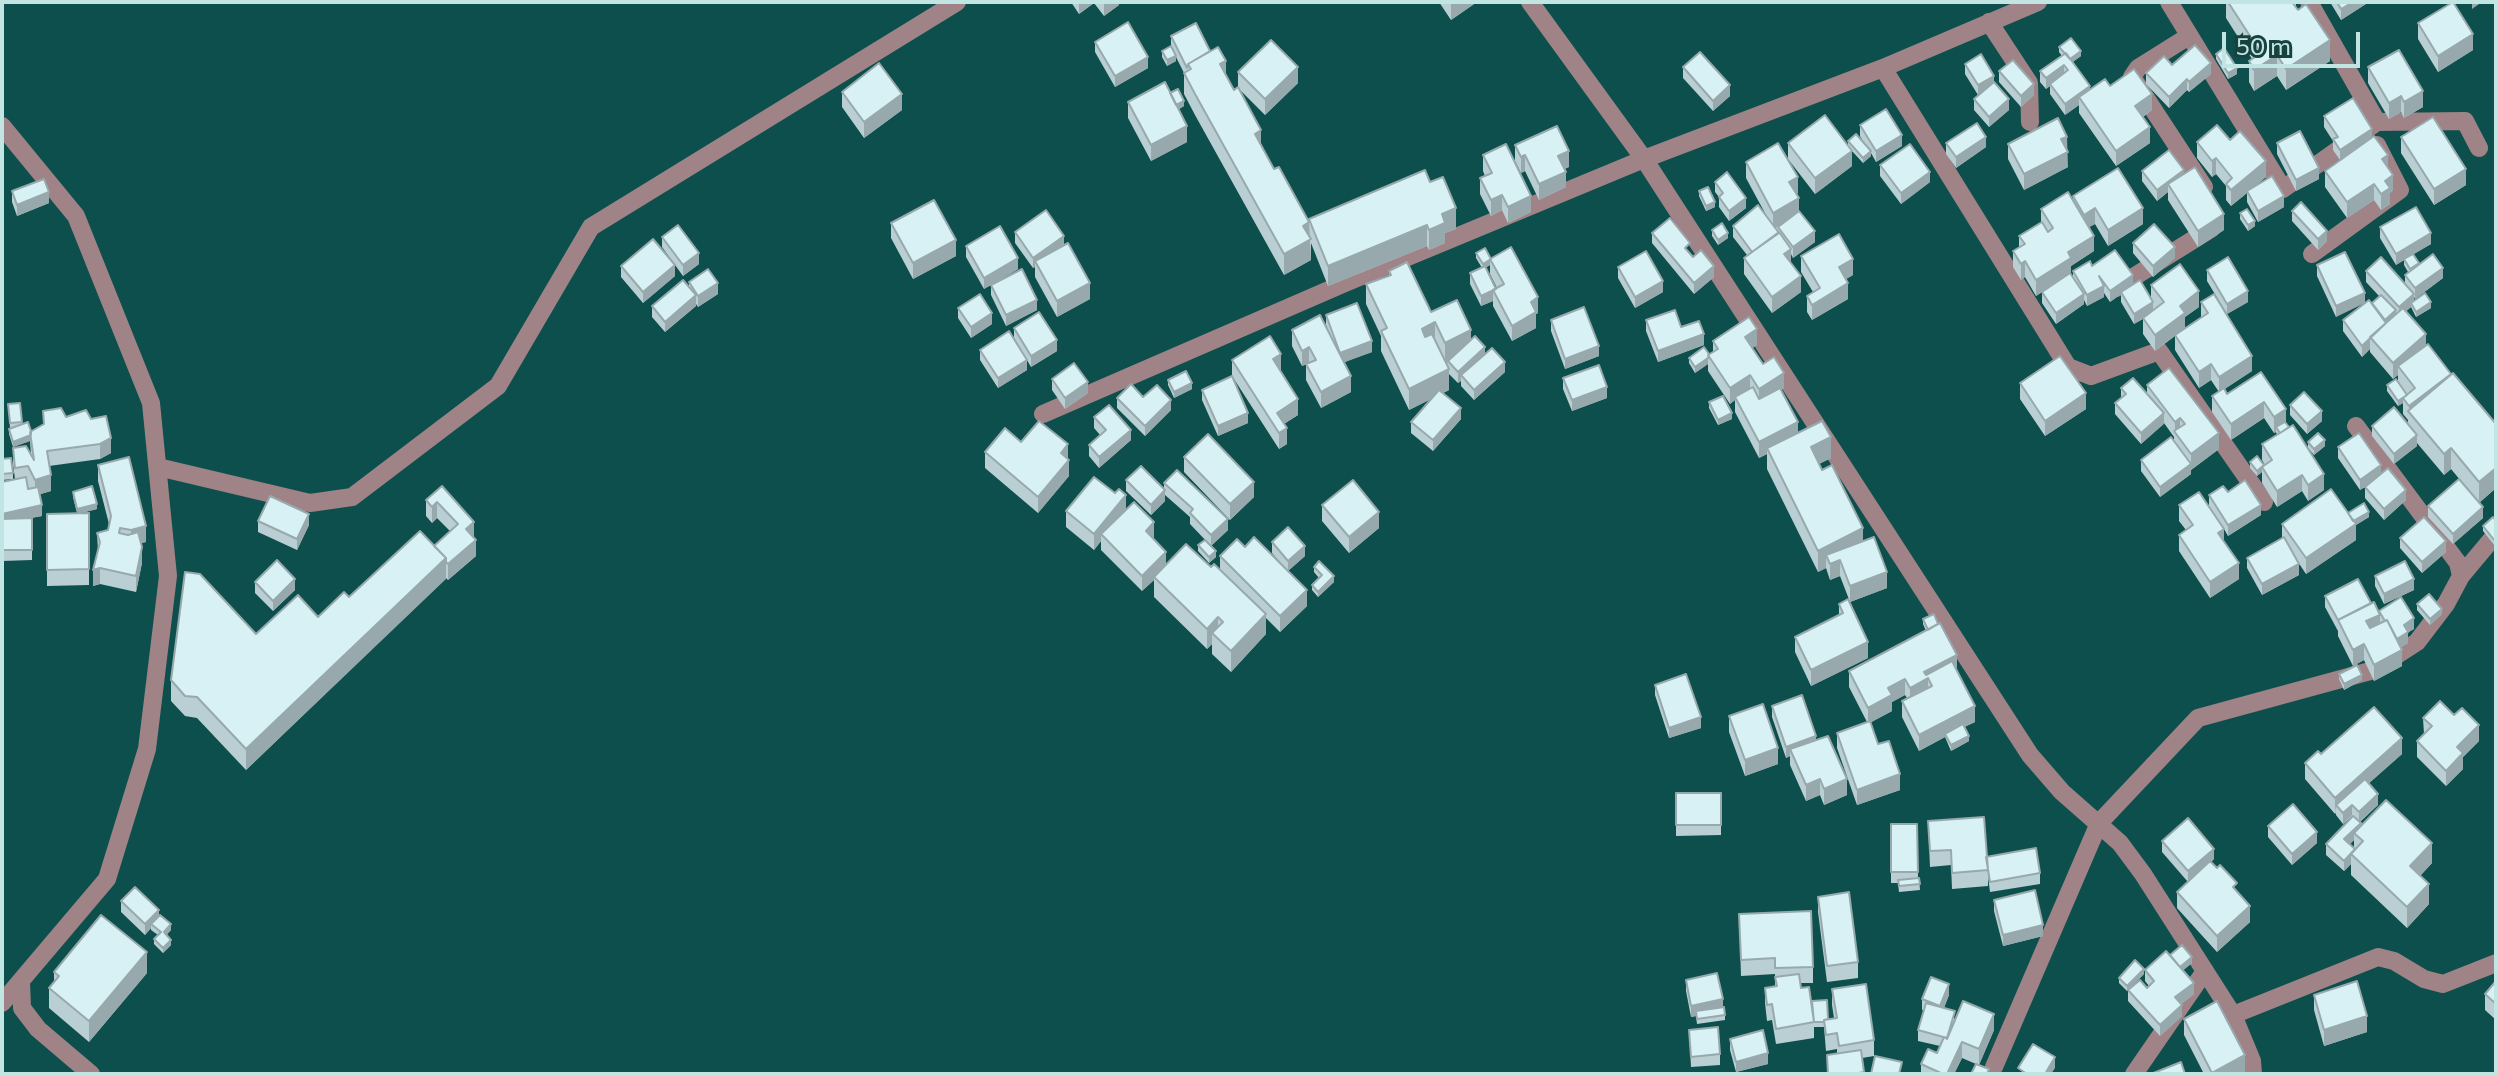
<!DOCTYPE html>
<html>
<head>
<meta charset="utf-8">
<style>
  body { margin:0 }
  #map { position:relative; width:2498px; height:1076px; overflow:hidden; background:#0d4f4c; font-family:Commissioner,sans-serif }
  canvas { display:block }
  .frame { position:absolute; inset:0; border:4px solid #c0e5e2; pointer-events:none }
  .scale { position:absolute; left:2222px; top:32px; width:138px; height:36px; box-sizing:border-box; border:4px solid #c0e5e2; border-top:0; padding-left:10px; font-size:24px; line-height:28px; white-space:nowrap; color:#c0e5e2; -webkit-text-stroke:6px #18423f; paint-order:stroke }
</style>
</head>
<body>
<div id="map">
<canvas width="2498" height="1076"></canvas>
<div class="frame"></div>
<div class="scale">50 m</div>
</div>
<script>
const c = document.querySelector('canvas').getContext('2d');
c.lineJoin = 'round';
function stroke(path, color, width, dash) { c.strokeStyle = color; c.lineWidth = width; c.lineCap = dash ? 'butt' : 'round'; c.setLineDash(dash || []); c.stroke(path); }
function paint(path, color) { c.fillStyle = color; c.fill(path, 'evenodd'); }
const minor = new Path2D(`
  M 1530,2 L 1644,159 L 2030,755 L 2062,792 L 2120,843 L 2143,874 L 2233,1015 L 2252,1061 L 2253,1074
  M 2169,2 L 2283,189 L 2377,122 L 2309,2
  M 1989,22 L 2029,83 L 2030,122
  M 2189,36 L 2138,68 L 2132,77 L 2204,187
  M 1883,68 L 2068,367 L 2091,376 L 2159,351 L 2264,502
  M 2377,122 L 2465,121 L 2479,148
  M 2,126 L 76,216 L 151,403 L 168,576 L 147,749 L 107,879 L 2,1003
  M 2312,254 L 2400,190 L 2377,145
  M 2116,288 L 2212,228
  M 1043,414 L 1345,283 L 1644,159 L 1883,68 L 2038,2
  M 158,467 L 310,503 L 352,497 L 498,386 L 591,227 L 957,2
  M 2461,576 L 2496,534
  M 21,981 L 22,1008 L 38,1029 L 91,1074
  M 2233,1015 L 2378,957 L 2394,961 L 2424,979 L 2443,984 L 2496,963
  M 1994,1067 L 2099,823 L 2198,718 L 2374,670 L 2417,642 L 2446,604 L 2461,576 L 2458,563 L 2356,426
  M 2134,1074 L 2205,971`);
const wall = new Path2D(`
  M 1071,2 L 1119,2 L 1119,5 L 1104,16 L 1094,3 L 1079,14 Z
  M 1439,2 L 1477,2 L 1451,20 Z
  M 2226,2 L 2296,2 L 2296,7 L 2330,61 L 2286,90 L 2277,76 L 2254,91 L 2249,82 L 2249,61 L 2252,59 L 2226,18 Z
  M 2330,2 L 2369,2 L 2341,20 Z
  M 2418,23 L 2473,50 L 2438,72 L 2418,39 Z
  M 1171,36 L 1210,51 L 1226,76 L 1274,169 L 1309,222 L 1309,237 L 1309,219 L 1430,182 L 1456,229 L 1445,233 L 1445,243 L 1429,250 L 1427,246 L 1328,286 L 1311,243 L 1311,260 L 1284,275 L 1195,115 L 1184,94 L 1184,73 L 1176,57 L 1176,61 L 1167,66 L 1162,57 L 1162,51 L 1171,46 Z
  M 1095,42 L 1148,68 L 1115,87 L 1095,52 Z
  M 2059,47 L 2081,56 L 2072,62 L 2090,90 L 2110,86 L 2152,110 L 2143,117 L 2150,143 L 2116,166 L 2079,113 L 2079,105 L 2065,115 L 2050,94 L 2050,86 L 2046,89 L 2040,82 L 2040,71 L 2062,56 L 2059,52 Z
  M 2216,54 L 2237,74 L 2228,79 L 2216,59 Z
  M 1965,64 L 1994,82 L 2009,110 L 1989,127 L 1974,110 L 1974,99 L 1978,95 L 1965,74 Z
  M 2172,65 L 2211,74 L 2189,92 L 2187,90 L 2169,108 L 2146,84 L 2146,73 Z
  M 1683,67 L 1730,96 L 1713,111 L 1683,78 Z
  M 2368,67 L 2423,107 L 2404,118 L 2401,112 L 2389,119 L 2368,83 Z
  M 1999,71 L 2034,95 L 2021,107 L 1999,82 Z
  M 1238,72 L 1298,83 L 1265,115 L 1238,88 Z
  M 842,92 L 902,110 L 864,138 L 842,107 Z
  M 1170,93 L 1184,106 L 1179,109 L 1187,142 L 1151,161 L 1128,118 L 1128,102 Z
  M 2324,116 L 2372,137 L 2388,167 L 2393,190 L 2390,193 L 2390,204 L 2381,210 L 2374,200 L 2347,218 L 2325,187 L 2325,171 L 2340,160 L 2333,150 L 2333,141 L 2324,127 Z
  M 1860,125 L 1902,146 L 1876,162 L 1871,153 L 1871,156 L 1863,163 L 1852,151 L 1852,166 L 1815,194 L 1788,159 L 1788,143 L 1848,145 L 1848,141 L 1865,145 L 1860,136 Z
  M 2401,137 L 2466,185 L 2434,205 L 2401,153 Z
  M 2230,140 L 2266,177 L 2255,186 L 2284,207 L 2258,222 L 2247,202 L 2247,193 L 2231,206 L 2226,200 L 2226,186 L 2216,174 L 2212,177 L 2197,158 L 2197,142 Z
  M 1946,143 L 1986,147 L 1956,168 L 1946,154 Z
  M 2277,143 L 2319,179 L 2296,191 L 2277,154 Z
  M 2008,144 L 2068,167 L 2024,190 L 2008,159 Z
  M 1515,145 L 1569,167 L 1564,169 L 1566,187 L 1539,200 L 1525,171 L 1521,173 L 1515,161 Z
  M 1483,155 L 1531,212 L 1508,223 L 1502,210 L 1491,216 L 1480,194 L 1480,178 L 1485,176 L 1483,171 Z
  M 1746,162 L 1798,193 L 1796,194 L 1799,211 L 1815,242 L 1793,258 L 1791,254 L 1791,263 L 1801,292 L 1772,313 L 1744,274 L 1744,258 L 1747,255 L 1733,237 L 1733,226 L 1766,215 L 1746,178 Z
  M 1880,165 L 1930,182 L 1901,204 L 1880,176 Z
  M 2142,171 L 2184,175 L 2224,230 L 2198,247 L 2168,200 L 2168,192 L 2157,201 L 2142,181 Z
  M 1715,182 L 1746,208 L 1729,221 L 1719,207 L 1719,197 L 1715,192 Z
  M 12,191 L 49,203 L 17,216 L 12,202 Z
  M 1699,191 L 1715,207 L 1706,211 L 1699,196 Z
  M 2073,196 L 2143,224 L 2108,246 L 2095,224 L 2089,227 L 2094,251 L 2071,266 L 2071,274 L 2073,278 L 2073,271 L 2092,266 L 2133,284 L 2151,299 L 2151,285 L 2199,307 L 2185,317 L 2185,328 L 2201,318 L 2201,302 L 2252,371 L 2224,389 L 2227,394 L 2261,372 L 2286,423 L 2324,490 L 2308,501 L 2302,491 L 2277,507 L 2262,483 L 2262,472 L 2257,476 L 2250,468 L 2250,462 L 2265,465 L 2262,460 L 2262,444 L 2277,435 L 2276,432 L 2274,433 L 2264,418 L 2231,440 L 2212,412 L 2212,396 L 2219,392 L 2211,380 L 2199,388 L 2175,350 L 2175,336 L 2155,351 L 2143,334 L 2143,319 L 2134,324 L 2121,302 L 2121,294 L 2110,302 L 2104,293 L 2104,297 L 2087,306 L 2084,300 L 2084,304 L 2056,324 L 2042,303 L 2042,292 L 2036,296 L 2025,277 L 2021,280 L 2013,267 L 2013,251 L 2019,247 L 2019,236 L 2041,222 L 2041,209 L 2073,201 Z
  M 2292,211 L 2327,241 L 2318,250 L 2292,221 Z
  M 2240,213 L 2255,226 L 2248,231 L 2240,219 Z
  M 891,223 L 956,256 L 913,279 L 891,238 Z
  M 2380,227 L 2431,244 L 2413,254 L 2419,263 L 2443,278 L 2415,299 L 2414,297 L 2414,301 L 2431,308 L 2416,317 L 2411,307 L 2406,311 L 2426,345 L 2451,375 L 2496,424 L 2496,488 L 2479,503 L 2483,518 L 2453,544 L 2428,517 L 2428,506 L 2471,493 L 2451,469 L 2444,475 L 2417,443 L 2417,446 L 2394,464 L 2372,436 L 2372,426 L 2408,424 L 2408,420 L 2403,414 L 2403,403 L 2398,406 L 2387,391 L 2387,385 L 2398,382 L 2398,375 L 2393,379 L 2370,352 L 2370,349 L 2362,357 L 2343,331 L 2343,320 L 2372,303 L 2379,296 L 2366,282 L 2366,271 L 2405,284 L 2405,275 L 2408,272 L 2404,265 L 2404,260 L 2396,265 L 2380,238 Z
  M 1712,230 L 1728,238 L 1718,245 L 1712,236 Z
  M 1015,232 L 1064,246 L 1090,299 L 1057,317 L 1035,277 L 1035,267 L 1033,268 L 1015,243 Z
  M 1652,233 L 1690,254 L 1714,277 L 1694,294 L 1652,243 Z
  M 662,237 L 699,264 L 683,276 L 662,247 Z
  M 2133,243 L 2175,258 L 2153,277 L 2133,253 Z
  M 966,246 L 1018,269 L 984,289 L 966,257 Z
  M 1476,253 L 1491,258 L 1538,313 L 1536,314 L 1536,328 L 1512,341 L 1493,306 L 1493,301 L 1481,306 L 1470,284 L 1470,273 L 1482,268 L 1476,258 ZM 1490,265 L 1490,274 L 1497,288 L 1496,289 L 1485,268 Z
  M 1801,256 L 1853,275 L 1846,279 L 1848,299 L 1812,320 L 1807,312 L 1807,296 L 1813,292 L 1801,272 Z
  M 2317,265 L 2365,293 L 2336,317 L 2317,276 Z
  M 621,266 L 675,276 L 643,303 L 621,277 Z
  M 1618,267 L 1663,292 L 1635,308 L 1618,278 Z
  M 2207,270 L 2248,302 L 2227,314 L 2207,281 Z
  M 1389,271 L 1431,312 L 1471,339 L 1485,354 L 1505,372 L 1474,400 L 1461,386 L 1461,381 L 1458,383 L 1449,374 L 1449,390 L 1443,393 L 1461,419 L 1433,451 L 1411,433 L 1411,422 L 1431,399 L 1409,410 L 1381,351 L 1381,336 L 1366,304 L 1366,284 L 1389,276 Z
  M 689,282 L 718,294 L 698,307 L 696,304 L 696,306 L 665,332 L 652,317 L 652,306 L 689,287 Z
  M 991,285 L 1037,310 L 1006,326 L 991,295 Z
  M 958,308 L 992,324 L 971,338 L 958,318 Z
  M 1326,315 L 1372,352 L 1344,362 L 1351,392 L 1321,408 L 1306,380 L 1306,364 L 1309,363 L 1302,366 L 1292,346 L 1292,330 L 1329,332 L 1326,325 Z
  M 1551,320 L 1599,356 L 1565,369 L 1551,331 Z
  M 1646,320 L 1681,327 L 1704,345 L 1658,362 L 1646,331 Z
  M 1014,328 L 1057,351 L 1031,367 L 1014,338 Z
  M 1713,341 L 1757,345 L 1752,348 L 1763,364 L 1784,388 L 1781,390 L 1798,433 L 1831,458 L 1819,464 L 1863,542 L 1887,588 L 1850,602 L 1840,576 L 1830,580 L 1826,568 L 1818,572 L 1767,469 L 1767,454 L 1759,458 L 1735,412 L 1735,400 L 1730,404 L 1708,371 L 1708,364 L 1695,373 L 1689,363 L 1689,358 L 1709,354 L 1713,352 Z
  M 980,350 L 1027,370 L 998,388 L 980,360 Z
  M 1232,360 L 1281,370 L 1280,370 L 1298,415 L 1284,424 L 1287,444 L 1279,449 L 1232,376 Z
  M 1563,378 L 1607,398 L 1572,411 L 1563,389 Z
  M 1052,379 L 1088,393 L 1065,409 L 1052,390 Z
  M 1168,380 L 1192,389 L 1174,398 L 1168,385 Z
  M 2020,383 L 2086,409 L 2045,436 L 2020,399 Z
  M 2147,385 L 2219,449 L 2191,470 L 2191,469 L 2191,474 L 2160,497 L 2141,471 L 2141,460 L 2174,441 L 2174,437 L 2164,423 L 2141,444 L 2115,414 L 2115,403 L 2121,398 L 2121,388 L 2147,394 Z
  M 1202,390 L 1248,423 L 1218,436 L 1202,400 Z
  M 1143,397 L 1171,410 L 1145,436 L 1117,408 L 1117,398 Z
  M 1709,402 L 1732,419 L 1718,425 L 1709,408 Z
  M 20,403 L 22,424 L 31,431 L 43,425 L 43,411 L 66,417 L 86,410 L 111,453 L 100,459 L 49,466 L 51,491 L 40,494 L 42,516 L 30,518 L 32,518 L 32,560 L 2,561 L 2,482 L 15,479 L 13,464 L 13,448 L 31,455 L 30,441 L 13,447 L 9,434 L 9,429 L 12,428 L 10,428 L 8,404 Z
  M 2290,405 L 2322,421 L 2307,434 L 2290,415 Z
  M 1094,417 L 1131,440 L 1099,468 L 1089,456 L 1089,445 L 1100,435 L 1094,428 Z
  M 1021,442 L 1069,476 L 1038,513 L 985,468 L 985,452 Z
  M 2308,442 L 2325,446 L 2314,455 L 2308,448 Z
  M 2338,447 L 2381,473 L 2406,500 L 2384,520 L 2365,498 L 2365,487 L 2360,490 L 2338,458 Z
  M 1184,457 L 1254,497 L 1230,520 L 1184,472 Z
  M 2,459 L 13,473 L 13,479 L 2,480 Z
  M 98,465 L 146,542 L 141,543 L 142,563 L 136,592 L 100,584 L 93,586 L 98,551 L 97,533 L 108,530 L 109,524 L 98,481 Z
  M 1126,480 L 1164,488 L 1164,483 L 1228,530 L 1211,546 L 1190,524 L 1190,517 L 1165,495 L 1165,501 L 1151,515 L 1126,491 Z
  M 442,486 L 474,538 L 476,556 L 448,580 L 446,578 L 246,770 L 197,718 L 185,716 L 171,701 L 171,680 L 256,634 L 318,617 L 434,546 L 450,531 L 437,518 L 432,523 L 426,516 L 426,500 Z
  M 73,492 L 97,509 L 81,513 L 89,513 L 89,585 L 47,586 L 47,514 L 77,513 L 73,497 Z
  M 2228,492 L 2261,515 L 2228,536 L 2224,529 L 2224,541 L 2239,579 L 2210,598 L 2179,551 L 2179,535 L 2186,530 L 2179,521 L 2179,505 L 2209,506 L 2209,495 Z
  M 1322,505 L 1379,528 L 1349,553 L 1322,521 Z
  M 1126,510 L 1154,538 L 1154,539 L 1166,564 L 1211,567 L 1220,570 L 1220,556 L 1245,547 L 1283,566 L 1272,553 L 1272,542 L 1305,556 L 1288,571 L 1307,606 L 1280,632 L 1266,618 L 1266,634 L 1231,672 L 1212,654 L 1212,644 L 1207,649 L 1154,597 L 1154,580 L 1142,591 L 1101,550 L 1101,541 L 1094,550 L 1066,527 L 1066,511 Z
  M 2348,513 L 2369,517 L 2356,525 L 2356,540 L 2306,574 L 2296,559 L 2299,575 L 2262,595 L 2247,568 L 2247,558 L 2282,538 L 2282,524 Z
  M 258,521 L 309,525 L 297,550 L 258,532 Z
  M 2496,521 L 2495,546 L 2483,531 L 2483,526 Z
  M 2400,538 L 2446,552 L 2422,573 L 2400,548 Z
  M 1198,545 L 1216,557 L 1209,563 L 1198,551 Z
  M 1314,567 L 1334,582 L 1318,597 L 1312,590 L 1312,585 L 1319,578 L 1314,572 Z
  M 2375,576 L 2414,590 L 2384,604 L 2375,586 Z
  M 255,582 L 295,590 L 273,611 L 255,593 Z
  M 2325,596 L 2371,603 L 2379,613 L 2414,629 L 2408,632 L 2408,643 L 2401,647 L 2402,666 L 2374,681 L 2364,660 L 2353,666 L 2338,636 L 2338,631 L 2325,607 Z
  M 1839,604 L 1868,658 L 1811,686 L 1795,652 L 1795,637 L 1839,616 Z
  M 2417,604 L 2442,614 L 2430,625 L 2417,610 Z
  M 1923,619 L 1957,671 L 1975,722 L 1964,727 L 1969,741 L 1951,751 L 1945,737 L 1919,751 L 1902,717 L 1902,701 L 1907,698 L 1905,695 L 1892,702 L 1892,711 L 1871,722 L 1878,744 L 1900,790 L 1857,805 L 1837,748 L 1837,733 L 1867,722 L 1849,687 L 1849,671 L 1926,631 L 1923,624 Z
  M 2339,674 L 2362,680 L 2344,690 L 2339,679 Z
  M 1655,685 L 1701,728 L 1669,738 L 1655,695 Z
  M 1772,706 L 1816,740 L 1847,795 L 1824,805 L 1820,795 L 1806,801 L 1790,765 L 1790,756 L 1786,758 L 1772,717 Z
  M 1729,716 L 1778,764 L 1745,776 L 1729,732 Z
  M 2423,718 L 2479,741 L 2463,757 L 2463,769 L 2446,786 L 2417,757 L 2417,741 L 2424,734 Z
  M 2321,754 L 2402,754 L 2369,783 L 2378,805 L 2360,822 L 2361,826 L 2432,863 L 2420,876 L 2429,904 L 2407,928 L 2351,875 L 2351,864 L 2344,871 L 2326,855 L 2326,844 L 2353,816 L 2343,824 L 2336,815 L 2336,813 L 2335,814 L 2305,779 L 2305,763 ZM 2354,840 L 2354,849 L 2350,844 Z
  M 1676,793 L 1721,793 L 1721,835 L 1676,836 Z
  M 1928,821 L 1987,857 L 2040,873 L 2040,884 L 1990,892 L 1988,876 L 1988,886 L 1952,889 L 1951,865 L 1930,867 Z
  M 1891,824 L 1917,824 L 1918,878 L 1919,878 L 1920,890 L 1899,892 L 1898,883 L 1891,883 Z
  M 2268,826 L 2317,843 L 2292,865 L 2268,837 Z
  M 2162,841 L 2214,859 L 2211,862 L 2237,892 L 2250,922 L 2217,952 L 2177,908 L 2177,892 L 2188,882 L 2162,852 Z
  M 1818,897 L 1858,962 L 1858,978 L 1827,982 L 1818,912 Z
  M 1994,900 L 2043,936 L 2003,946 L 1994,911 Z
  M 121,901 L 159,916 L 171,930 L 166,935 L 171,945 L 163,953 L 154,944 L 154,939 L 158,935 L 151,930 L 151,928 L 145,935 L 121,912 Z
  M 1739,914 L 1813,967 L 1813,983 L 1800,983 L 1801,988 L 1813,1013 L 1828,1019 L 1834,1018 L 1832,1005 L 1832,989 L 1874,1040 L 1874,1056 L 1862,1058 L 1864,1074 L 1828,1074 L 1837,1054 L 1837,1049 L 1826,1051 L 1824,1027 L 1814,1027 L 1814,1038 L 1776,1044 L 1772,1020 L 1767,1021 L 1765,1003 L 1765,988 L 1775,986 L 1775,974 L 1741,976 Z
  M 2170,955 L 2192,963 L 2183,970 L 2194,994 L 2181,1004 L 2182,1016 L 2160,1036 L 2128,1001 L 2128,990 L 2147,988 L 2149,986 L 2145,981 L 2145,970 Z
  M 54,972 L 147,973 L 89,1042 L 49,1008 L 49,988 L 54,982 Z
  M 2144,974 L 2127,991 L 2119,983 L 2119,978 Z
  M 1686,980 L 1725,1015 L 1725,1020 L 1697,1024 L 1696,1016 L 1691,1017 L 1686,991 Z
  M 2496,981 L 2496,1020 L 2485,1010 L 2485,994 Z
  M 1949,995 L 1944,1008 L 1955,1019 L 1994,1030 L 1979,1065 L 1989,1074 L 1976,1064 L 1962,1058 L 1954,1074 L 1921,1074 L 1921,1064 L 1937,1053 L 1940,1046 L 1918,1041 L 1918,1030 L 1924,1010 L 1922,1010 L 1922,999 Z
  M 2314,995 L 2367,1032 L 2324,1046 L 2314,1010 Z
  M 2184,1019 L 2245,1071 L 2240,1074 L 2204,1074 L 2184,1035 Z
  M 1689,1030 L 1720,1054 L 1720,1065 L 1691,1067 Z
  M 1730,1039 L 1768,1064 L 1736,1072 L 1730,1050 Z`);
const shadedWall = new Path2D(`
  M 1079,2 L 1094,2 L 1094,3 L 1079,14 Z
  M 1104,2 L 1119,2 L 1119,5 L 1104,16 Z
  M 1454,2 L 1477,2 L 1451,20 L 1451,4 Z
  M 2353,2 L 2369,2 L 2341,20 L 2341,9 Z
  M 2472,2 L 2482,2 L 2472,9 Z
  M 2473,34 L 2473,50 L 2438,72 L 2438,56 Z
  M 2330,40 L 2330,61 L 2286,90 L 2286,69 Z
  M 2081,51 L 2081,56 L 2069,65 L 2069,60 Z
  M 2277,55 L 2277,76 L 2254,91 L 2254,70 Z
  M 1176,56 L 1176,61 L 1167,66 L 1167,60 Z
  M 1148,57 L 1148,68 L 1115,87 L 1115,76 Z
  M 1226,61 L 1226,82 L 1220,64 Z
  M 2211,63 L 2211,74 L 2189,92 L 2189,82 Z
  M 2064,65 L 2064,75 L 2050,84 L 2050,86 L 2046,89 L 2046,78 Z
  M 1298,67 L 1298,83 L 1265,115 L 1265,99 Z
  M 2237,68 L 2237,74 L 2228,79 L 2228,73 Z
  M 1994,76 L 1994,86 L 1978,96 L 1978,85 Z
  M 2187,79 L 2187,90 L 2169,108 L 2169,97 Z
  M 2034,84 L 2034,95 L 2021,107 L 2021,96 Z
  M 1730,85 L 1730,96 L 1713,111 L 1713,101 Z
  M 2090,86 L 2090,97 L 2079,97 L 2079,105 L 2065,115 L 2065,104 Z
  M 2423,91 L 2423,107 L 2404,118 L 2404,102 Z
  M 902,94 L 902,110 L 864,138 L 864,122 Z
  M 2152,94 L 2152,110 L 2135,122 L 2135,106 Z
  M 2401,96 L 2401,112 L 2389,119 L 2389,103 Z
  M 2009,99 L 2009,110 L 1989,127 L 1989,117 Z
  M 1184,101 L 1184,106 L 1174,112 L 1174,106 Z
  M 1187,126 L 1187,142 L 1151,161 L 1151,145 Z
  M 2150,127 L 2150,143 L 2116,166 L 2116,151 Z
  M 2372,129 L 2372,139 L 2340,160 L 2340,150 Z
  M 1261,130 L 1261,151 L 1255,134 Z
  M 1902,135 L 1902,146 L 1876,162 L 1876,151 Z
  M 1986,137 L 1986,147 L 1956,168 L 1956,157 Z
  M 2067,137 L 2068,167 L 2024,190 L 2024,174 L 2061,139 Z
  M 1569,151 L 1569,167 L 1558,172 L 1558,156 Z
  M 1852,151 L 1852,166 L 1815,194 L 1815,178 Z
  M 1871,151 L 1871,156 L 1863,163 L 1863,158 Z
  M 1525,155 L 1525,171 L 1521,173 L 1521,157 Z
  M 2388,155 L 2388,171 L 2382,159 Z
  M 2216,158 L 2216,174 L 2212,177 L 2212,161 Z
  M 2266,161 L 2266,177 L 2231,206 L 2231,190 Z
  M 2319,168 L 2319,179 L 2296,191 L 2296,180 Z
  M 2466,169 L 2466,185 L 2434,205 L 2434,189 Z
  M 2184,170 L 2184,181 L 2168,184 L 2168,192 L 2157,201 L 2157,190 Z
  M 1566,172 L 1566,187 L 1539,200 L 1539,184 Z
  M 1930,172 L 1930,182 L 1901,204 L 1901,193 Z
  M 2393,175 L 2393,190 L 2390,193 L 2390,204 L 2381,210 L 2381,194 L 2385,181 Z
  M 1798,177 L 1798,193 L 1789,198 L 1789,182 Z
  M 2374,184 L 2374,200 L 2347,218 L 2347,202 Z
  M 49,192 L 49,203 L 17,216 L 17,205 Z
  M 1502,195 L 1502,210 L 1491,216 L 1491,200 Z
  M 1531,196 L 1531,212 L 1508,223 L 1508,207 Z
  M 2284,196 L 2284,207 L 2258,222 L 2258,211 Z
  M 1746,198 L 1746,208 L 1729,221 L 1729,211 Z
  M 1799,198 L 1799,214 L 1773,229 L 1773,213 Z
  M 1715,202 L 1715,207 L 1706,211 L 1706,206 Z
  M 1456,208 L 1456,229 L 1445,233 L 1445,243 L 1429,250 L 1429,230 L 1442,214 Z
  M 2095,208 L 2095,224 L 2084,230 L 2084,215 Z
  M 2143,208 L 2143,224 L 2108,246 L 2108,230 Z
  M 2224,214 L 2224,230 L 2198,247 L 2198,231 Z
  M 2255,221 L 2255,226 L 2248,231 L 2248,225 Z
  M 1309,222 L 1311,260 L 1284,275 L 1284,254 L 1303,226 Z
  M 1427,225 L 1427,246 L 1328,286 L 1328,266 Z
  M 1815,231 L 1815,242 L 1793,258 L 1793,247 Z
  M 2327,231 L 2327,241 L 2318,250 L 2318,239 Z
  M 1728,233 L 1728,238 L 1718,245 L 1718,240 Z
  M 2431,233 L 2431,244 L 2396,265 L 2396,254 Z
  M 1064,236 L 1064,247 L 1035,261 L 1035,267 L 1033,268 L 1033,258 Z
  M 2094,236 L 2094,251 L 2071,266 L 2071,274 L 2036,296 L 2036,280 L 2068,252 Z
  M 956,240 L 956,256 L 913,279 L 913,263 Z
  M 2175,247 L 2175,258 L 2153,277 L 2153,266 Z
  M 1791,249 L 1791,264 L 1784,254 Z
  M 699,253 L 699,264 L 683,276 L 683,265 Z
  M 1018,258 L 1018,269 L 984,289 L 984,278 Z
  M 1853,259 L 1853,275 L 1839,283 L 1839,267 Z
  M 1490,260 L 1490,265 L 1483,269 L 1483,264 Z
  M 2025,261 L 2025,277 L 2021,280 L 2021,264 Z
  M 675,265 L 675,276 L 643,303 L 643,292 Z
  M 1714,266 L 1714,277 L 1694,294 L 1694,283 Z
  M 2443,268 L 2443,278 L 2415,299 L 2415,288 Z
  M 2133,275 L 2133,285 L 2121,292 L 2121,294 L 2110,302 L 2110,291 Z
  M 1801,276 L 1801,292 L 1772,313 L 1772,297 Z
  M 1663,281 L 1663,292 L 1635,308 L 1635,297 Z
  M 718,283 L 718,294 L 698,307 L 698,296 Z
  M 1090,283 L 1090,299 L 1057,317 L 1057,301 Z
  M 1848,283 L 1848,299 L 1812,320 L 1812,305 Z
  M 2104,286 L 2104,297 L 2087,306 L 2087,295 Z
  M 1493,290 L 1493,301 L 1481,306 L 1481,296 Z
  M 2199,291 L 2199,307 L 2185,317 L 2185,328 L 2155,351 L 2155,335 L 2180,306 Z
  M 2248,291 L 2248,302 L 2227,314 L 2227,304 Z
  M 2365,293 L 2365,303 L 2336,317 L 2336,306 Z
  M 2084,294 L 2084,304 L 2056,324 L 2056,313 Z
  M 2414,294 L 2414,304 L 2411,303 L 2411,307 L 2399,318 L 2399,307 Z
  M 696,295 L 696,306 L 665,332 L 665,322 Z
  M 1538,297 L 1538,313 L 1536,314 L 1536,328 L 1512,341 L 1512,326 L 1531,302 Z
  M 1037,300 L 1037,310 L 1006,326 L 1006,315 Z
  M 2153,302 L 2153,312 L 2134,324 L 2134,314 Z
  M 2431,302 L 2431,308 L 2416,317 L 2416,312 Z
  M 2396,310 L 2396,315 L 2387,334 L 2385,320 Z
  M 992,313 L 992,324 L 971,338 L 971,327 Z
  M 1435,322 L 1435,343 L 1422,349 L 1422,329 Z
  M 1757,329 L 1757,345 L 1745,353 L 1745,337 Z
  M 1471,330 L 1471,350 L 1445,364 L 1445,343 Z
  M 1704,334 L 1704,345 L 1658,362 L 1658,351 Z
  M 2426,334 L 2426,350 L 2398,366 L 2398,375 L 2393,379 L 2393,363 Z
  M 2370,338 L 2370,349 L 2362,357 L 2362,346 Z
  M 1057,340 L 1057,351 L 1031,367 L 1031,356 Z
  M 1372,341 L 1372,352 L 1340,364 L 1340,353 Z
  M 1599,346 L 1599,356 L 1565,369 L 1565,359 Z
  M 1309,347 L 1309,363 L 1302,366 L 1302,351 Z
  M 1485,347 L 1485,358 L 1461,375 L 1461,381 L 1458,383 L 1458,372 Z
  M 1281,354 L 1281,370 L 1273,375 L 1273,359 Z
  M 2252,356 L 2252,371 L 2219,393 L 2219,377 Z
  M 1708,358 L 1708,364 L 1695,373 L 1695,367 Z
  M 1027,360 L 1027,370 L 998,388 L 998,378 Z
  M 1505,362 L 1505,372 L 1474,400 L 1474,390 Z
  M 2211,364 L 2211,380 L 2199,388 L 2199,372 Z
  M 1449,369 L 1449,390 L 1409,410 L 1409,389 Z
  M 1784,373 L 1784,388 L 1759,405 L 1759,389 Z
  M 2451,374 L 2451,389 L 2409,412 L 2409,406 Z
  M 1750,375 L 1750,390 L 1735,397 L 1735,400 L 1730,404 L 1730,388 Z
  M 1351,376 L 1351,392 L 1321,408 L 1321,392 Z
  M 1088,382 L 1088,393 L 1065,409 L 1065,398 Z
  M 1192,383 L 1192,389 L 1174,398 L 1174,392 Z
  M 1607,387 L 1607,398 L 1572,411 L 1572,400 Z
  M 2086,393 L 2086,409 L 2045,436 L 2045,421 Z
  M 2403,398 L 2403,403 L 2398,406 L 2398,401 Z
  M 1298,399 L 1298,415 L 1277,428 L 1277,413 Z
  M 1171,400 L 1171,410 L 1145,436 L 1145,426 Z
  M 2264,402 L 2264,418 L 2231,440 L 2231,424 Z
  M 1461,408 L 1461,419 L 1433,451 L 1433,440 Z
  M 2286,409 L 2286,425 L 2276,427 L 2276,432 L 2274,433 L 2274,417 Z
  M 2322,411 L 2322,421 L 2307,434 L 2307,424 Z
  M 1248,413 L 1248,423 L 1218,436 L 1218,426 Z
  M 1732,413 L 1732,419 L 1718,425 L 1718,420 Z
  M 2164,413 L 2164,424 L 2141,444 L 2141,433 Z
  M 2180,418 L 2180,434 L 2175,432 L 2175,422 Z
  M 1798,422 L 1798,438 L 1767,448 L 1767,454 L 1759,458 L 1759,442 Z
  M 1287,428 L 1287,444 L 1279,449 L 1279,433 Z
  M 1131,430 L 1131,440 L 1099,468 L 1099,457 Z
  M 2219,433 L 2219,449 L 2191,470 L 2191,454 Z
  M 30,435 L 30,441 L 13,447 L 13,442 Z
  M 2417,435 L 2417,446 L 2394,464 L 2394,454 Z
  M 1831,437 L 1831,458 L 1811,468 L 1811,447 Z
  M 111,438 L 111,453 L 100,459 L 100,444 Z
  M 2325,440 L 2325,446 L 2314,455 L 2314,449 Z
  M 1068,444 L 1068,460 L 1061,453 Z
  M 2451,448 L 2451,469 L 2444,475 L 2444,454 Z
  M 1069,460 L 1069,476 L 1038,513 L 1038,497 Z
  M 2191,464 L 2191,474 L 2160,497 L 2160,487 Z
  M 2381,465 L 2381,476 L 2360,490 L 2360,480 Z
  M 2262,467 L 2262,472 L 2257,476 L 2257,471 Z
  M 2496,468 L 2496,488 L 2479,503 L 2479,482 Z
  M 2324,474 L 2324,490 L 2308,501 L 2308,485 Z
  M 51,475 L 51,491 L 35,496 L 35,480 Z
  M 2302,475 L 2302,491 L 2277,507 L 2277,491 Z
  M 1254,482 L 1254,497 L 1230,520 L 1230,504 Z
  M 1165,490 L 1165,501 L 1151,515 L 1151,505 Z
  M 2406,490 L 2406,500 L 2384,520 L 2384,509 Z
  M 1126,495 L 1126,510 L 1101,534 L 1101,541 L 1094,550 L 1094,534 Z
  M 437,502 L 437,518 L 432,523 L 432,507 Z
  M 97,504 L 97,509 L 77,514 L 77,509 Z
  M 42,505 L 42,516 L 2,524 L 2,514 Z
  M 2261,505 L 2261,515 L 2228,536 L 2228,525 Z
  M 2483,507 L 2483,518 L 2453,544 L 2453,534 Z
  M 1379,512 L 1379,528 L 1349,553 L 1349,537 Z
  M 2369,512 L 2369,517 L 2356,525 L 2356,540 L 2306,574 L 2306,558 L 2353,521 Z
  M 309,514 L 309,525 L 297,550 L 297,539 Z
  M 1228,519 L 1228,530 L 1211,546 L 1211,535 Z
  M 474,522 L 474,537 L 466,529 Z
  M 1154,522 L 1154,538 L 1146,546 L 1146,531 Z
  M 146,526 L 146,542 L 131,546 L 131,530 Z
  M 1863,528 L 1863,549 L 1840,561 L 1840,576 L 1830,580 L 1830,564 L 1826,555 L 1826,568 L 1818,572 L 1818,551 Z
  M 2224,529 L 2224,545 L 2218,533 Z
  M 476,540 L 476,556 L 448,580 L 448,564 Z
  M 2446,541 L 2446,552 L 2422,573 L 2422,562 Z
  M 1305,546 L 1305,556 L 1288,571 L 1288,561 Z
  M 142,547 L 142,563 L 136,592 L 136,576 Z
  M 1216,551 L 1216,557 L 1209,563 L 1209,557 Z
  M 1166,552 L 1166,568 L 1154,577 L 1154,580 L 1142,591 L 1142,576 Z
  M 446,558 L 446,579 L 246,770 L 246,749 Z
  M 2239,563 L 2239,579 L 2210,598 L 2210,582 Z
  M 2299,564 L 2299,575 L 2262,595 L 2262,584 Z
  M 100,568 L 100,584 L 93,586 L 93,570 Z
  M 1887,572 L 1887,588 L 1850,602 L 1850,586 Z
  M 1334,576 L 1334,582 L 1318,597 L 1318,592 Z
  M 295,579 L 295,590 L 273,611 L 273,601 Z
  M 2414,579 L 2414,590 L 2384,604 L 2384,594 Z
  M 1307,590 L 1307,606 L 1280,632 L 1280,616 Z
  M 2442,609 L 2442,614 L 2430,625 L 2430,619 Z
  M 1266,614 L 1266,634 L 1231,672 L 1231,651 Z
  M 2380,615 L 2380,630 L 2366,637 L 2366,621 Z
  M 1218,617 L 1218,638 L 1212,633 L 1212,644 L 1207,649 L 1207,629 Z
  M 2414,618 L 2414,629 L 2404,635 L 2404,625 Z
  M 2408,632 L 2408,643 L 2397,650 L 2397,639 Z
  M 1868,642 L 1868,658 L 1811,686 L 1811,670 Z
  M 2364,644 L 2364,660 L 2353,666 L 2353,650 Z
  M 2402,650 L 2402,666 L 2374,681 L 2374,665 Z
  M 1957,655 L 1957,671 L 1928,678 L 1928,694 L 1910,704 L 1910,688 L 1924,672 Z
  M 2362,675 L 2362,680 L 2344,690 L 2344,684 Z
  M 1905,679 L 1905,695 L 1892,702 L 1892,711 L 1868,724 L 1868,708 L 1888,688 Z
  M 1975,706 L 1975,722 L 1946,736 L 1945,734 L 1945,737 L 1919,751 L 1919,735 Z
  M 1701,717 L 1701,728 L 1669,738 L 1669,728 Z
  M 2479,725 L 2479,741 L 2463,757 L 2463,769 L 2446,786 L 2446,771 L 2457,747 Z
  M 1816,736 L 1816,747 L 1790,749 L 1790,756 L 1786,758 L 1786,747 Z
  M 1969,736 L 1969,741 L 1951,751 L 1951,745 Z
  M 2402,738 L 2402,754 L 2340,809 L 2336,805 L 2335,814 L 2335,798 Z
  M 1778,748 L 1778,764 L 1745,776 L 1745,760 Z
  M 1900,774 L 1900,790 L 1857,805 L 1857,790 Z
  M 1820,779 L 1820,795 L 1806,801 L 1806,785 Z
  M 1847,779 L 1847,795 L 1824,805 L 1824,789 Z
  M 2378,794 L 2378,805 L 2359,822 L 2359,812 Z
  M 2352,805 L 2352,815 L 2343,824 L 2343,813 Z
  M 2361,823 L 2361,833 L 2354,833 L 2354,840 L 2344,850 L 2344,839 Z
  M 2317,832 L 2317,843 L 2292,865 L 2292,854 Z
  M 2432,843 L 2432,863 L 2410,887 L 2410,866 Z
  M 2214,849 L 2214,859 L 2188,882 L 2188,871 Z
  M 2355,849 L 2351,854 L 2351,864 L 2344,871 L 2344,861 Z
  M 2429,884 L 2429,904 L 2407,928 L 2407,907 Z
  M 2250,906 L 2250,922 L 2217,952 L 2217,936 Z
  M 159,910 L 159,920 L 151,924 L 151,928 L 145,935 L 145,924 Z
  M 171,924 L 171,930 L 164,938 L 164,932 Z
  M 2043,925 L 2043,936 L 2003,946 L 2003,935 Z
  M 171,940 L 171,945 L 163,953 L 163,948 Z
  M 147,952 L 147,973 L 89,1042 L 89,1021 Z
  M 2192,957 L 2192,963 L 2179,974 L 2179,969 Z
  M 2144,969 L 2144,974 L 2127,991 L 2127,986 Z
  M 2194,983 L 2194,994 L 2175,1008 L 2175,997 Z
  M 1949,984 L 1949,995 L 1940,1017 L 1940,1006 Z
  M 1723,999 L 1723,1010 L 1696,1011 L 1696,1016 L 1691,1017 L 1691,1006 Z
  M 2182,1005 L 2182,1016 L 2160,1036 L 2160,1025 Z
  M 1994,1014 L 1994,1030 L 1979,1065 L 1979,1049 Z
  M 2367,1016 L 2367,1032 L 2324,1046 L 2324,1030 Z
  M 1962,1042 L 1962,1058 L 1954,1074 L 1947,1074 Z
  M 1768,1053 L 1768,1064 L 1736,1072 L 1736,1062 Z
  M 2245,1055 L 2245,1071 L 2240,1074 L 2212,1074 Z
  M 2055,1057 L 2055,1068 L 2051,1074 L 2045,1074 Z`);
const building = new Path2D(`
  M 2228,2 L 2292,2 L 2298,10 L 2306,4 L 2330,40 L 2286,69 L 2277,55 L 2254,70 L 2249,61 L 2261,53 Z
  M 2337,2 L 2353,2 L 2341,9 Z
  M 2453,2 L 2473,34 L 2438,56 L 2418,23 Z
  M 1128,22 L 1148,57 L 1115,76 L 1095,42 Z
  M 1196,23 L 1210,51 L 1188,64 L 1187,68 L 1171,36 Z
  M 2071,38 L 2081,51 L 2070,59 L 2059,47 Z
  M 1271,40 L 1298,67 L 1265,99 L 1238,72 Z
  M 2195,45 L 2211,63 L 2189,82 L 2187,79 L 2169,97 L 2146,73 L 2164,56 L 2172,65 Z
  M 1171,46 L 1176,56 L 1167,60 L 1162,51 Z
  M 1218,47 L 1226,61 L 1220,64 L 1234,90 L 1238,87 L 1261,130 L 1255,134 L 1274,169 L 1279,167 L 1309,222 L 1303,226 L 1311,239 L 1284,254 L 1195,94 L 1184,73 L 1191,69 L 1188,64 Z
  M 2224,48 L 2237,68 L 2228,73 L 2216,54 Z
  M 2399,50 L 2423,91 L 2404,102 L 2401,96 L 2389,103 L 2368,67 Z
  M 1700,52 L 1730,85 L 1713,101 L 1683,67 Z
  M 2066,53 L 2090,86 L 2065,104 L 2050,84 L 2068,70 L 2064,65 L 2046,78 L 2040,71 Z
  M 1981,54 L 1994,76 L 1978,85 L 1965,64 Z
  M 2013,60 L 2034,84 L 2021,96 L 1999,71 Z
  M 879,63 L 902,94 L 864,122 L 842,92 Z
  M 2134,69 L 2152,94 L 2135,106 L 2150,127 L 2116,151 L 2079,97 L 2105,79 L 2110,86 Z
  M 1165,82 L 1187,126 L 1151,145 L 1128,102 Z
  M 1994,82 L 2009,99 L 1989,117 L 1974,99 Z
  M 1178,89 L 1184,101 L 1176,105 L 1170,93 Z
  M 2353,98 L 2372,129 L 2340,150 L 2333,139 L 2338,137 L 2324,116 Z
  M 1886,109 L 1902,135 L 1876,151 L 1860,125 Z
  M 1825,115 L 1852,151 L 1815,178 L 1788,143 Z
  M 2433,117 L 2466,169 L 2434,189 L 2401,137 Z
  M 2058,118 L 2067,137 L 2061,139 L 2068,152 L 2024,174 L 2008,144 Z
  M 1977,123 L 1986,137 L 1956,157 L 1946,143 Z
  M 2217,125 L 2230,140 L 2240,131 L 2266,161 L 2231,190 L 2226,184 L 2232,178 L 2216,158 L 2212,161 L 2197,142 Z
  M 1557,126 L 1569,151 L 1558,156 L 1566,172 L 1539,184 L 1525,155 L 1521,157 L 1515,145 Z
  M 2300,131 L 2319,168 L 2296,180 L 2277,143 Z
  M 1856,134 L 1871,151 L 1863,158 L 1848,141 Z
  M 2374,136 L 2388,155 L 2382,159 L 2393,175 L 2385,181 L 2390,188 L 2381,194 L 2374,184 L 2347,202 L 2325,171 Z
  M 1778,143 L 1798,177 L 1789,182 L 1799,198 L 1773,213 L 1746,162 Z
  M 1506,144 L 1531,196 L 1508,207 L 1502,195 L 1491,200 L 1480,178 L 1492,173 L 1483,155 Z
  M 1910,144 L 1930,172 L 1901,193 L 1880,165 Z
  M 2169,150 L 2184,170 L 2157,190 L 2142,171 Z
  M 2195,167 L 2224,214 L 2198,231 L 2168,184 Z
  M 2118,168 L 2143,208 L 2108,230 L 2095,208 L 2084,215 L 2073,196 Z
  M 1425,170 L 1430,182 L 1443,177 L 1456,208 L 1442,214 L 1445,223 L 1429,230 L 1427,225 L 1328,266 L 1309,219 Z
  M 1727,172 L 1746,198 L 1729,211 L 1719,197 L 1723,193 L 1715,182 Z
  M 2272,176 L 2284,196 L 2258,211 L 2247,191 Z
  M 44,179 L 49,192 L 17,205 L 12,191 Z
  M 1708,187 L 1715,202 L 1706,206 L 1699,191 Z
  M 2068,192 L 2094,236 L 2068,252 L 2071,258 L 2036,280 L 2025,261 L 2021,264 L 2013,251 L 2025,244 L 2019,236 L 2042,222 L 2048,232 L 2053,228 L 2041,209 Z
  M 934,200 L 956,240 L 913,263 L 891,223 Z
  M 2301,202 L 2327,231 L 2318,239 L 2292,211 Z
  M 1758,205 L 1779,233 L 1752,252 L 1733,226 Z
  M 2416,207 L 2431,233 L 2396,254 L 2380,227 Z
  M 2247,209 L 2255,221 L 2248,225 L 2240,213 Z
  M 1046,210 L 1064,236 L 1033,258 L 1015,232 Z
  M 1799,211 L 1815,231 L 1793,247 L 1778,227 Z
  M 1670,218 L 1690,243 L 1685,248 L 1693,257 L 1701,250 L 1714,266 L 1694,283 L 1652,233 Z
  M 1722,223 L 1728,233 L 1718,240 L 1712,230 Z
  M 2154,224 L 2175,247 L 2153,266 L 2133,243 Z
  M 678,225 L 699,253 L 683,265 L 662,237 Z
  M 1000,226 L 1018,258 L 984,278 L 966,246 Z
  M 1779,232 L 1791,249 L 1784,254 L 1801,276 L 1772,297 L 1744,258 Z
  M 1839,234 L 1853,259 L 1839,267 L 1848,283 L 1812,305 L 1807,296 L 1820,288 L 1801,256 Z
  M 653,239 L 675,265 L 643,292 L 621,266 Z
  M 1068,243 L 1090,283 L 1057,301 L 1035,261 Z
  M 1511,247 L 1538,297 L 1531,302 L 1536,312 L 1512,326 L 1493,290 L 1504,284 L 1490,259 Z
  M 1485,248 L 1491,259 L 1483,264 L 1476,253 Z
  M 2115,250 L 2133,275 L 2110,291 L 2099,276 L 2104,286 L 2087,295 L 2073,271 L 2090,261 L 2092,266 Z
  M 1646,251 L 1663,281 L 1635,297 L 1618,267 Z
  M 2345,252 L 2365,293 L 2336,306 L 2317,265 Z
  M 2413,254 L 2419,263 L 2410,269 L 2404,259 Z
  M 2433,254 L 2443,268 L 2415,288 L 2405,275 Z
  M 2228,257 L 2248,291 L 2227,304 L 2207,270 Z
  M 2381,257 L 2414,294 L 2399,307 L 2366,271 Z
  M 1407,262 L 1431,312 L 1457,300 L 1471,330 L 1445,343 L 1435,322 L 1422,329 L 1425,337 L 1432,334 L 1449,369 L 1409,389 L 1381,331 L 1387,328 L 1366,284 L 1391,275 L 1389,271 Z
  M 2180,264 L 2199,291 L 2180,306 L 2185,313 L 2155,335 L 2143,318 L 2164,302 L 2151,285 Z
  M 1485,266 L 1496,289 L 1481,296 L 1470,273 Z
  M 708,269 L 718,283 L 698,296 L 689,282 Z
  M 1022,269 L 1037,300 L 1006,315 L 991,285 Z
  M 2070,273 L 2084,294 L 2056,313 L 2042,292 Z
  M 683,280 L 696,295 L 665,322 L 652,306 Z
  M 2140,280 L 2153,302 L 2134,314 L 2121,292 Z
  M 2425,293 L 2431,302 L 2416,312 L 2411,303 Z
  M 980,294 L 992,313 L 971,327 L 958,308 Z
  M 2214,294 L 2252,356 L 2219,377 L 2211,364 L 2199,372 L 2175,335 L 2208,313 L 2201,302 Z
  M 2381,295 L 2396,310 L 2385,320 L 2372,303 Z
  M 2369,300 L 2386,323 L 2362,346 L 2343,320 Z
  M 1357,303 L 1372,341 L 1340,353 L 1326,315 Z
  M 1584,307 L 1599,346 L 1565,359 L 1551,320 Z
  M 2403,308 L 2426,334 L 2393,363 L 2370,337 Z
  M 1675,310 L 1681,327 L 1699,321 L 1704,334 L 1658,351 L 1646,320 Z
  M 1039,312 L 1057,340 L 1031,356 L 1014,328 Z
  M 1320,315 L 1351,376 L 1321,392 L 1306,364 L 1316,360 L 1309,347 L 1302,351 L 1292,330 Z
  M 1749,317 L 1757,329 L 1745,337 L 1763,364 L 1774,357 L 1784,373 L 1759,389 L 1750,375 L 1730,388 L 1708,355 L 1718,349 L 1713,341 Z
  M 1009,331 L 1027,360 L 998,378 L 980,350 Z
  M 1270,336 L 1281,354 L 1273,359 L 1298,399 L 1277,413 L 1287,428 L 1279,433 L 1232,360 Z
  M 1475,336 L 1485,347 L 1458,372 L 1448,361 Z
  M 2428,344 L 2451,374 L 2409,406 L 2403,398 L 2415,388 L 2398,366 Z
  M 1704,347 L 1709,354 L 1708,358 L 1695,367 L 1689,358 Z
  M 1492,348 L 1505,362 L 1474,390 L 1461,375 Z
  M 2060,356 L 2086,393 L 2045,421 L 2020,383 Z
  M 1074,363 L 1088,382 L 1065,398 L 1052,379 Z
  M 1599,365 L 1607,387 L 1572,400 L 1563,378 Z
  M 2169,368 L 2219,433 L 2191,454 L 2174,431 L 2185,424 L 2180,418 L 2175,422 L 2147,385 Z
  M 1186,371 L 1192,383 L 1174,392 L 1168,380 Z
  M 2261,372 L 2286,409 L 2274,417 L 2264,402 L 2231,424 L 2212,396 L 2224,388 L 2227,394 Z
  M 2453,373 L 2496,424 L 2496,468 L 2479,482 L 2451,448 L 2444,454 L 2408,411 Z
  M 1232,376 L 1248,413 L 1218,426 L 1202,390 Z
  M 2133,378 L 2164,413 L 2141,433 L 2115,403 L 2126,394 L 2121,388 Z
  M 2396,379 L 2407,395 L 2398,401 L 2387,385 Z
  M 1131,384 L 1143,397 L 1157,385 L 1171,400 L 1145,426 L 1117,398 Z
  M 1753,387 L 1759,399 L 1780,388 L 1798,422 L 1759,442 L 1735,397 Z
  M 1439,390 L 1461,408 L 1433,440 L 1411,422 Z
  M 2304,392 L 2322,411 L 2307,424 L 2290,405 Z
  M 1723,396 L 1732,413 L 1718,420 L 1709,402 Z
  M 20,403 L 22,422 L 10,423 L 8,404 Z
  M 1109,405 L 1131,430 L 1099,457 L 1089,445 L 1106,430 L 1094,417 Z
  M 2394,407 L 2417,435 L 2394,454 L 2372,426 Z
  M 61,408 L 66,417 L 86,410 L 91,419 L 106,416 L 111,438 L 100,444 L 47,451 L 51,475 L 35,480 L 28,466 L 15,468 L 13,448 L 26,446 L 34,460 L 30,432 L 44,424 L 43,411 Z
  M 1039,421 L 1068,444 L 1061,453 L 1069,460 L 1038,497 L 985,452 L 1005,428 L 1021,442 Z
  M 1822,421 L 1831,437 L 1811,447 L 1822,470 L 1832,465 L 1863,528 L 1818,551 L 1767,448 Z
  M 28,422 L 31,431 L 31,435 L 13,442 L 9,429 Z
  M 2285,422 L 2289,427 L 2280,433 L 2276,427 Z
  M 2293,425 L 2324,474 L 2308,485 L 2302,475 L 2277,491 L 2262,467 L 2272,460 L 2262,444 Z
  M 2318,433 L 2325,440 L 2314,449 L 2308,442 Z
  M 2359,433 L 2381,465 L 2360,480 L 2338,447 Z
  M 1208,434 L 1254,482 L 1230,504 L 1184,457 Z
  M 2171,437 L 2191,464 L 2160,487 L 2141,460 Z
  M 2257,456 L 2264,465 L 2257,471 L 2250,462 Z
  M 129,457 L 146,526 L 131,530 L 120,528 L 119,533 L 128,535 L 138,532 L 142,547 L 136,576 L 100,568 L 93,570 L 100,542 L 97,533 L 108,530 L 111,516 L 98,465 Z
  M 11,458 L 13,473 L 2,474 L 2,459 Z
  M 1141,466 L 1165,490 L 1151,505 L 1126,480 Z
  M 2388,468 L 2406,490 L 2384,509 L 2365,487 Z
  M 1177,470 L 1228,519 L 1211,535 L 1190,513 L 1193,509 L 1164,483 Z
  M 26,477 L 28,489 L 38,487 L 42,505 L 2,514 L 2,482 Z
  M 1094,477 L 1115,493 L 1119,489 L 1126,495 L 1094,534 L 1066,511 Z
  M 2459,479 L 2483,507 L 2453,534 L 2428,506 Z
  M 1353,480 L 1379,512 L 1349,537 L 1322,505 Z
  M 2245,480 L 2261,505 L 2228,525 L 2209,495 L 2223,486 L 2228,492 Z
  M 92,486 L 97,504 L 77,509 L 73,492 Z
  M 442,486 L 474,522 L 466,529 L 476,540 L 448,564 L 446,562 L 446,558 L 434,546 L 458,524 L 437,502 L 432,507 L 426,500 Z
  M 2331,489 L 2356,524 L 2306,558 L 2282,524 Z
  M 2199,492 L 2224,529 L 2218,533 L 2239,563 L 2210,582 L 2179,535 L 2193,525 L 2179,505 Z
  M 270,496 L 309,514 L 297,539 L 258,521 Z
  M 1134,502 L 1154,522 L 1146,531 L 1166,552 L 1142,576 L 1101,534 Z
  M 2364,503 L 2369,512 L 2353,521 L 2348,513 Z
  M 89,513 L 89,569 L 47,570 L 47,514 Z
  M 2424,517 L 2446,541 L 2422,562 L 2400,538 Z
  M 2493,517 L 2496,521 L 2495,541 L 2483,526 Z
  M 32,518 L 32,550 L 2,550 L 2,519 Z
  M 1288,527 L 1305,546 L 1288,561 L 1272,542 Z
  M 420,531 L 446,558 L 246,749 L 197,697 L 185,696 L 171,680 L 185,572 L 200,574 L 256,634 L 298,595 L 318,617 L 344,592 L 349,597 Z
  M 1254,537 L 1307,590 L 1280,616 L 1220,556 L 1237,539 L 1245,547 Z
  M 1874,537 L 1887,572 L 1850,586 L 1840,560 L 1830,564 L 1826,555 Z
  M 2284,537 L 2299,564 L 2262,584 L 2247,558 Z
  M 1205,540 L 1216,551 L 1209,557 L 1198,545 Z
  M 1186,544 L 1211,567 L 1214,564 L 1266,614 L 1231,651 L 1212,633 L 1223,622 L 1218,617 L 1207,629 L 1154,577 Z
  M 277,560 L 295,579 L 273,601 L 255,582 Z
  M 1319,561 L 1334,576 L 1318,592 L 1312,585 L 1322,575 L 1314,567 Z
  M 2405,561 L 2414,579 L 2384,594 L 2375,576 Z
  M 2358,579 L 2371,603 L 2338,620 L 2339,622 L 2325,596 Z
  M 2429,594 L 2442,609 L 2430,619 L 2417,604 Z
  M 2401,597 L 2414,618 L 2404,625 L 2408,632 L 2397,639 L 2387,620 L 2385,621 L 2379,611 Z
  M 1848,599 L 1868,642 L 1811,670 L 1795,637 L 1843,613 L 1839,604 Z
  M 2374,602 L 2380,615 L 2366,621 L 2370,628 L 2387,620 L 2402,650 L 2374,665 L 2364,644 L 2353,650 L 2338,620 Z
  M 1934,614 L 1938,624 L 1928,630 L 1923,619 Z
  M 1940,623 L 1957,655 L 1924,672 L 1926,675 L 1952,661 L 1975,706 L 1919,735 L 1902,701 L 1932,686 L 1928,678 L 1910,688 L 1905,679 L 1888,688 L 1892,695 L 1868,708 L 1849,671 Z
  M 2357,665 L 2362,675 L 2344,684 L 2339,674 Z
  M 1686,674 L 1701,717 L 1669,728 L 1655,685 Z
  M 1802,695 L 1816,736 L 1786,747 L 1772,706 Z
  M 2440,701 L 2454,715 L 2462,708 L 2479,725 L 2457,747 L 2463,753 L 2446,771 L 2417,741 L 2432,726 L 2423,718 Z
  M 1763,704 L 1778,748 L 1745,760 L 1729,716 Z
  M 2374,707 L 2402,738 L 2335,798 L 2305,763 L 2318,751 L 2321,754 Z
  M 1870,721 L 1878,744 L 1889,741 L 1900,774 L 1857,790 L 1837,733 Z
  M 1963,724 L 1969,736 L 1951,745 L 1945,734 Z
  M 1828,736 L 1847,779 L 1824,789 L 1820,779 L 1806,785 L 1790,749 Z
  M 2365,779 L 2378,794 L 2359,812 L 2352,805 L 2343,813 L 2336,805 Z
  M 1676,793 L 1721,793 L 1721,825 L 1676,825 Z
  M 2386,800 L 2432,843 L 2410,866 L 2429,884 L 2407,907 L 2351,854 L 2363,841 L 2354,833 Z
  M 2293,804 L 2317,832 L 2292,854 L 2268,826 Z
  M 2353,816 L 2361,823 L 2344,839 L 2355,849 L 2344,861 L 2326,844 Z
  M 1984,817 L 1988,870 L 1952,873 L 1951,850 L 1930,851 L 1928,821 Z
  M 2188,818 L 2214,849 L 2188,871 L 2162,841 Z
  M 1891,824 L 1917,824 L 1918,872 L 1891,872 Z
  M 2036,848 L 2040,873 L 1990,882 L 1986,857 Z
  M 2210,861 L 2217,868 L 2220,865 L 2237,883 L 2233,887 L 2250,906 L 2217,936 L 2177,892 Z
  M 1919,878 L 1920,884 L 1899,886 L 1898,880 Z
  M 135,887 L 159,910 L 145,924 L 121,901 Z
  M 2035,890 L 2043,925 L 2003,935 L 1994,900 Z
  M 1849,892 L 1858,962 L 1827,966 L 1818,897 Z
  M 1811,911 L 1813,967 L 1775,968 L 1775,958 L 1741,960 L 1739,914 Z
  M 101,915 L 147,952 L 89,1021 L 49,988 L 59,976 L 54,972 Z
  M 160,915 L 171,924 L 164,932 L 171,940 L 163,948 L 154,939 L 161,932 L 151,924 Z
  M 2182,945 L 2192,957 L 2180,967 L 2170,955 Z
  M 2166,951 L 2194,983 L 2175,997 L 2182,1005 L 2160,1025 L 2128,990 L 2140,980 L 2147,988 L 2154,981 L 2145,970 Z
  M 2135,960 L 2144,969 L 2127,986 L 2119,978 Z
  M 1717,973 L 1723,999 L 1691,1006 L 1686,980 Z
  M 1799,974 L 1801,988 L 1809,987 L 1814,1022 L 1776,1029 L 1772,1004 L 1767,1005 L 1765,988 L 1777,986 L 1775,977 Z
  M 1931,977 L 1949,984 L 1940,1006 L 1922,999 Z
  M 2357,981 L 2367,1016 L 2324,1030 L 2314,995 Z
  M 2496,981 L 2496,1004 L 2485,994 Z
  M 1866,984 L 1874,1040 L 1839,1046 L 1837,1033 L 1826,1035 L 1824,1020 L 1837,1018 L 1832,989 Z
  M 1827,1000 L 1828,1019 L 1824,1020 L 1824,1022 L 1814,1022 L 1812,1001 Z
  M 1963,1001 L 1994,1014 L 1979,1049 L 1962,1042 L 1947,1074 L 1943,1074 L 1921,1064 L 1928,1049 L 1937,1053 L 1944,1037 L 1947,1039 Z
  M 2217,1001 L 2245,1055 L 2212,1073 L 2184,1019 Z
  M 1926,1003 L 1955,1011 L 1947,1038 L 1918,1030 Z
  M 1724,1007 L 1725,1015 L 1697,1019 L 1696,1011 Z
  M 1718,1027 L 1720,1054 L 1691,1057 L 1689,1030 Z
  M 1763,1030 L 1768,1053 L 1736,1062 L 1730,1039 Z
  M 2033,1044 L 2055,1057 L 2045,1074 L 2027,1074 L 2018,1068 Z
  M 1861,1050 L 1864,1072 L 1853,1074 L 1828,1074 L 1827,1055 Z
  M 1875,1056 L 1902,1062 L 1899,1074 L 1871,1074 Z
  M 2181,1062 L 2185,1074 L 2151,1074 Z
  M 1976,1064 L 1989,1069 L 1987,1074 L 1971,1074 Z`);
stroke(minor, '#9f8386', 18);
paint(wall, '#bacfd3');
paint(shadedWall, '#97a9ac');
paint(building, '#d8f1f5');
stroke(building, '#97a9ac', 2);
</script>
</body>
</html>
